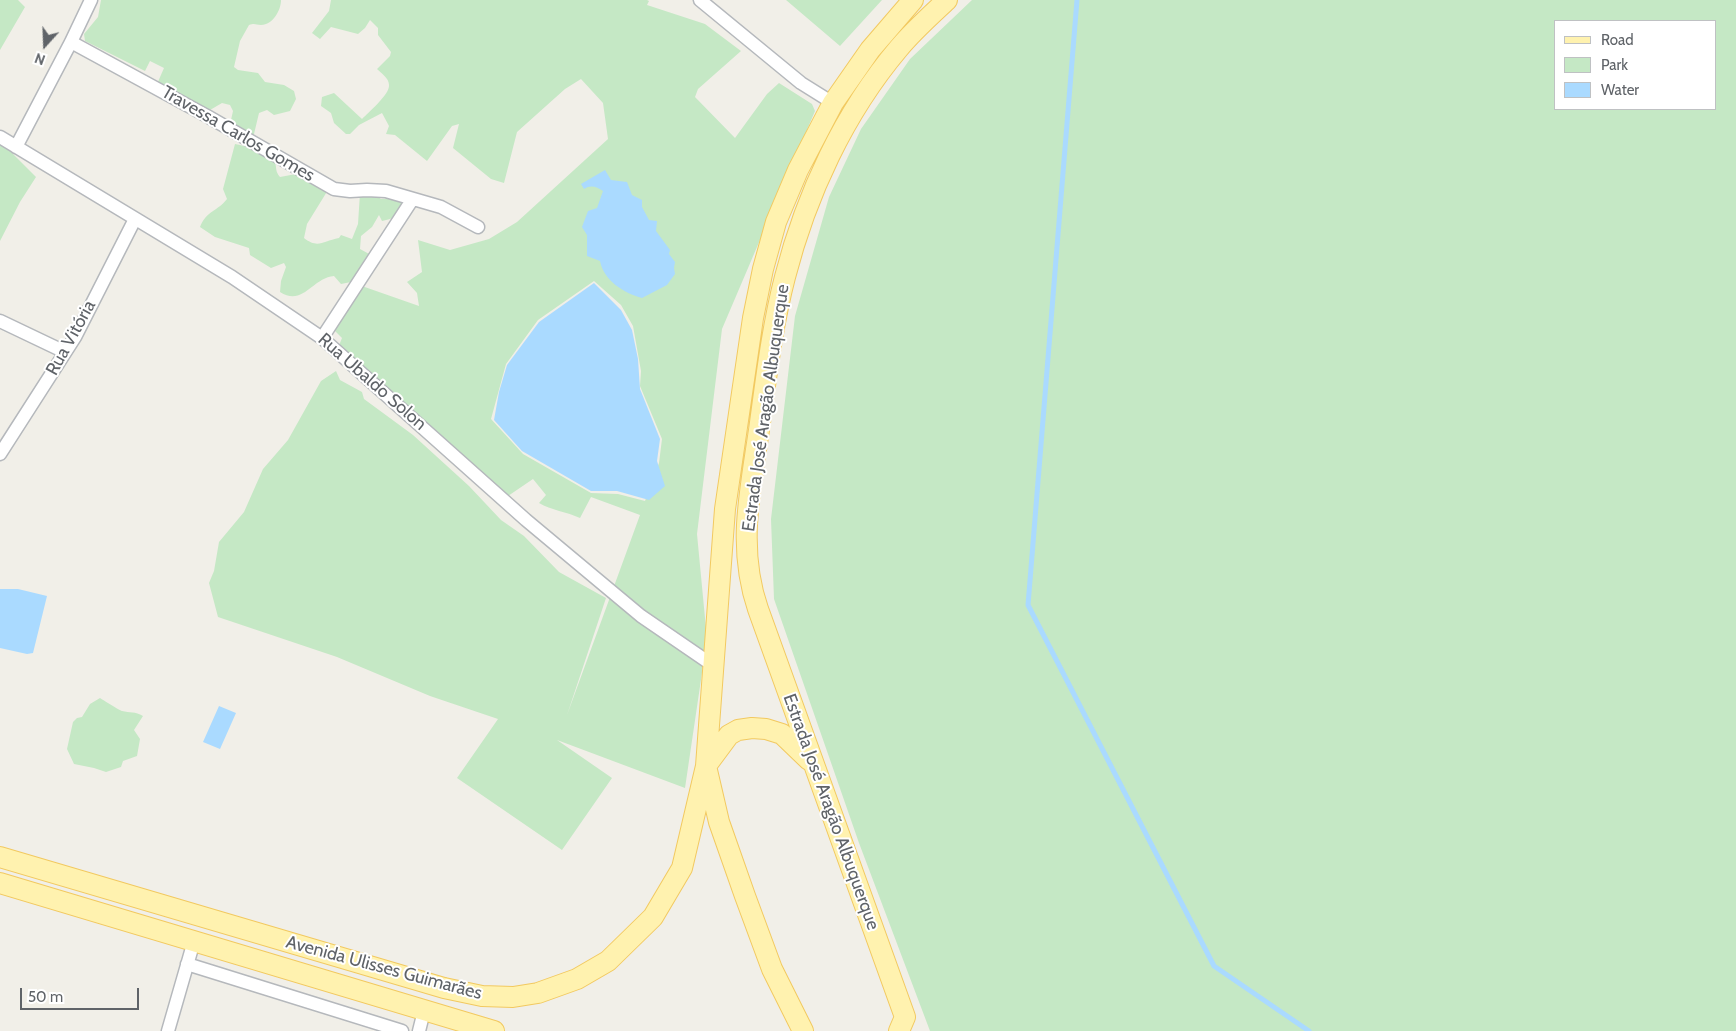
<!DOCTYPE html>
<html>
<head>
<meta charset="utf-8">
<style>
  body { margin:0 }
  #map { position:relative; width:1736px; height:1031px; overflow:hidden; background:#f1efe8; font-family:Cabin,sans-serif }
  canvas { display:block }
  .legend { position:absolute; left:1554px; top:20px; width:162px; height:90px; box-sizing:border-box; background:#fff; border:1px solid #bfc1c3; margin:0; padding:6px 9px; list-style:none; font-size:15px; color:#5f6368 }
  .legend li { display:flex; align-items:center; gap:10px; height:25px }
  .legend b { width:25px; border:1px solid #bfc1c3 }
  .north { position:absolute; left:20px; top:20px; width:50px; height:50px; -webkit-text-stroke:4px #fff; paint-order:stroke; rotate:200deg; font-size:14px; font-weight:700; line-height:20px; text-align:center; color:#5f6368 }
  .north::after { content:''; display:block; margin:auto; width:18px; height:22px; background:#5f6368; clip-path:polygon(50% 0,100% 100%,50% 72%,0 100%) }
  .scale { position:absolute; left:20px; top:988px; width:119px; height:22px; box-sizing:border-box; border:2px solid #5f6368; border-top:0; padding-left:6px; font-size:15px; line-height:18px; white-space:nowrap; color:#5f6368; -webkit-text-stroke:4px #fff; paint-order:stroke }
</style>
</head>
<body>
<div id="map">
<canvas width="1736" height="1031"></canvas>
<ul class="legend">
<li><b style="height:6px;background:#fff2af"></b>Road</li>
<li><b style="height:14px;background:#c5e8c5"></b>Park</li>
<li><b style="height:14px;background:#aadaff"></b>Water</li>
</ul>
<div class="north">N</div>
<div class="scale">50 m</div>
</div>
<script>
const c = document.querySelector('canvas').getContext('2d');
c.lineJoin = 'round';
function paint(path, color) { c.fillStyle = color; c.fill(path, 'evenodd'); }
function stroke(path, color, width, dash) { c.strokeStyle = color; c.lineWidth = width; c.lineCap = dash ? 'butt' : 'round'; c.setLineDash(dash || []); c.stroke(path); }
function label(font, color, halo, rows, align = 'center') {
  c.font = font + ' Cabin,sans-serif'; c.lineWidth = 4; c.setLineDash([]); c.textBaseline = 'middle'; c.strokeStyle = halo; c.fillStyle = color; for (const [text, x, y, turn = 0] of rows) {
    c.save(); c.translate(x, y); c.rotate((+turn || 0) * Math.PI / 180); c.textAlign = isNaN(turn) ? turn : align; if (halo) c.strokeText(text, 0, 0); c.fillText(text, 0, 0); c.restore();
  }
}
const green = new Path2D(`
  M 0,0 L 18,0 L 25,7 L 0,50 Z
  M 101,0 L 281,0 C 281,10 273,25 261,25 C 256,25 255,23 249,25 L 240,41 L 234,67 L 238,70 L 258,73 L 265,82 L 284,85 L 294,91 L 296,99 L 290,111 L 274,115 L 267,110 L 259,113 L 254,134 L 250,137 L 234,127 L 231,120 L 233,111 L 230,105 L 222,103 L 210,110 L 157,84 L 164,68 L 150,61 L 145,71 L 85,41 L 84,34 L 98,17 Z
  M 331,0 L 647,0 L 649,1 L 647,5 L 705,24 L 741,51 L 698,89 L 695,97 L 735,138 L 767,94 L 779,83 L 812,104 L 815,111 L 722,329 L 697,534 L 707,639 L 685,788 L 557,740 L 612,778 L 562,850 L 457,778 L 498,719 L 430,696 L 337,657 L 218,617 L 209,583 L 214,571 L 219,542 L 244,512 L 263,469 L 288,440 L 321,381 L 336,371 L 340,380 L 362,392 L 364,399 L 413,435 L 469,486 L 501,520 L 524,536 L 559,572 L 606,598 L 567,715 L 640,515 L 591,497 L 580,518 C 567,512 551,510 539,503 L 546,495 L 533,479 L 508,496 L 338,348 L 342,338 L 334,330 L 359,285 L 419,306 L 417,293 L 407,282 L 422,272 L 418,240 L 450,250 L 489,239 L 517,222 L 608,139 L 603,103 L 581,79 L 565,89 L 517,132 L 504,183 L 491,179 L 453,148 L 459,124 L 452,126 L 427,161 L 395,135 L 386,134 L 389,126 L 382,113 L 359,125 L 350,134 L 346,134 L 334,123 L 331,113 L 321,106 L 322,97 L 334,93 L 362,119 C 369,112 390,94 389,85 C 389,78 381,73 377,69 L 390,56 L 391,52 L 378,35 L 378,28 L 370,20 L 365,28 L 358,34 L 331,27 L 320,39 L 312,33 L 329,11 ZM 594,281 L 621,305 L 633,326 L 641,371 L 640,386 L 662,439 L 659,463 L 645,501 L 618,494 L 591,493 L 523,454 L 491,419 L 506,364 L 538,320 Z
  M 786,0 L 882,0 L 840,46 Z
  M 972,0 L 1736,0 L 1736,1031 L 930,1031 L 859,843 L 774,599 L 771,519 L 795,316 L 829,197 L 861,129 L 910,59 ZM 1555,21 L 1715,21 L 1715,109 L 1555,109 Z
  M 235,144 C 247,147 271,149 275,162 C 277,169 275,171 280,177 L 296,174 L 328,190 L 307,224 L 304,238 C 318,249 323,241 339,238 L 341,235 L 352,239 L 358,224 L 360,193 L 374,194 L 381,199 L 394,198 L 405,204 C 400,214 394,219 382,221 L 379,215 L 372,227 L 361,236 L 360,249 L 371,255 L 356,281 L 341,284 L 334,276 C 312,278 303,307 280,292 L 281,281 L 286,267 L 284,263 L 271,268 L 250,255 L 249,248 L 215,237 L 200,227 C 206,211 218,211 227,199 L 223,189 Z
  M 0,145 L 10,151 L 36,177 L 20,202 L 0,241 Z
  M 100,698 C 105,701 119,710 122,711 C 130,713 135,711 143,716 L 134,730 L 140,739 L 137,756 L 123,761 L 121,767 L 106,772 L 94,768 L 74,764 L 67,749 L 73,722 L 77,718 L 82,717 L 90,704 Z`);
const water = new Path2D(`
  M 605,170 L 611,180 L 627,182 L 632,195 L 642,200 L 642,207 L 649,220 L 657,221 L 656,231 L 670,250 L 669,254 L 675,262 L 674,268 L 675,274 L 667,285 L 642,298 C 624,293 604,281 600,261 L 587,256 L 587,235 L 582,227 L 588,211 L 597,208 L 603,191 C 597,187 591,184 584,189 L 581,184 Z
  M 594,283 L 621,310 L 632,330 L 638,359 L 640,389 L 660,439 L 657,461 L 665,486 L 649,500 L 617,491 L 591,491 L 522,451 L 494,420 L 499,392 L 507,365 L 539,322 Z
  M 0,589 L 18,589 L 47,596 L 33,653 L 27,654 L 0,648 Z
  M 219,706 L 236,713 L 220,749 L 203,742 Z`);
const stream = new Path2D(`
  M 1077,0 L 1028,605 L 1214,966 L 1309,1031`);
const street = new Path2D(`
  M 700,0 L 801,83 L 833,103
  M 71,42 L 207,116 L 334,189 L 350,191 L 367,190 L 386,191 L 441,207 L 478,227
  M 0,137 L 232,277 L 322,338 L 526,520 L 641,616 L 714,666
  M 16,147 L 71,42 L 91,0
  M 0,321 L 65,352
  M 322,338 L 412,200
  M 0,454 L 75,337 L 135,219
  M 187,964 L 402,1031
  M 168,1031 L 194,941
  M 419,1031 L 424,1011`);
const primary = new Path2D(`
  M 0,857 L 444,988 L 482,996 L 513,997 L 538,993 L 577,979 L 608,961 L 653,917 L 682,868 L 706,766 L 729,735 L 738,730 L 752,728 L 766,729 L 782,734 L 809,760
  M 0,883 L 494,1031
  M 803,1031 L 772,969 L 745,896 L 719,822 L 706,766 L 725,509 L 753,318 L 763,269 L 776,222 L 798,170 L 833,103 L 870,50 L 913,0
  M 899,1031 L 905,1017 L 758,609 C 737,548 750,492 759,430 C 766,379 772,327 785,277 C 806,195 844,113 899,48 C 913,31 930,16 947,0`);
const streetNames = [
  ["Travessa Carlos Gomes",238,134,30],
  ["Rua Vitória",71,338,-61],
  ["Rua Ubaldo Solon",372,382,41],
  ["Estrada José Aragão Albuquerque",766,408,-82],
  ["Estrada José Aragão Albuquerque",831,812,70],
  ["Avenida Ulisses Guimarães",384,968,15]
];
paint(green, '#c5e8c5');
paint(water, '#aadaff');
stroke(stream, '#aadaff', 5);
stroke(street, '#b5b8bc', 15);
stroke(primary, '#f2c960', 22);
stroke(street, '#fff', 12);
stroke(primary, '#fff2af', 20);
label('18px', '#5f6368', '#fff', streetNames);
</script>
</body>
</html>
